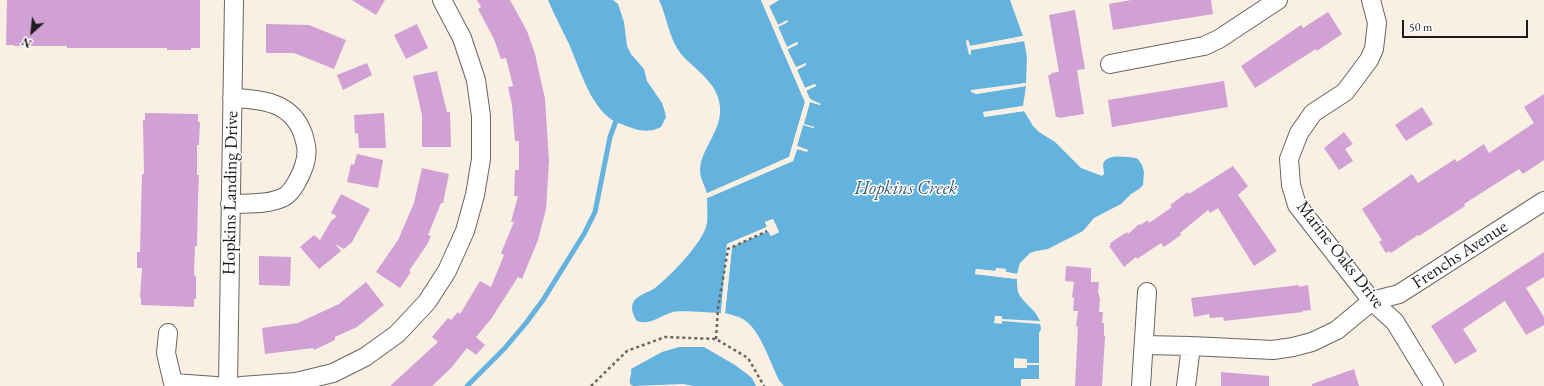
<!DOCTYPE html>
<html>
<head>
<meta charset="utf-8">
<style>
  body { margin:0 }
  #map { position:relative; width:1544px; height:386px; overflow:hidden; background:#f9f0e3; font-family:"EB Garamond",serif }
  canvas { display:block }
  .north { position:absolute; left:12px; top:12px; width:40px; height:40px; -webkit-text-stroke:3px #fff; paint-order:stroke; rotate:207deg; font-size:11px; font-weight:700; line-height:16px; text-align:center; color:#1c1c1c }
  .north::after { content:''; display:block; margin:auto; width:14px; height:18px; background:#1c1c1c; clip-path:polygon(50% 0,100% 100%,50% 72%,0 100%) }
  .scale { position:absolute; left:1402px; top:20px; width:126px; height:18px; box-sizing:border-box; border:2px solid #1c1c1c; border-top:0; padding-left:5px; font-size:12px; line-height:14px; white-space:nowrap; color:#1c1c1c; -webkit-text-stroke:3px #fff; paint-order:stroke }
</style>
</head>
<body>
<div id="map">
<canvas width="1544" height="386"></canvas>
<div class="north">N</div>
<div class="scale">50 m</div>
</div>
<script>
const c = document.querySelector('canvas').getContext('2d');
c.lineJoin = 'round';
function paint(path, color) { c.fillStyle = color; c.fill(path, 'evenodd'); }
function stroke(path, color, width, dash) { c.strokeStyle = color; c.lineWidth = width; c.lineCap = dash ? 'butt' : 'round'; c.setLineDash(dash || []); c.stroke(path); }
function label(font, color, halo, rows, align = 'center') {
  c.font = font + ' "EB Garamond",serif'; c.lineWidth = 3; c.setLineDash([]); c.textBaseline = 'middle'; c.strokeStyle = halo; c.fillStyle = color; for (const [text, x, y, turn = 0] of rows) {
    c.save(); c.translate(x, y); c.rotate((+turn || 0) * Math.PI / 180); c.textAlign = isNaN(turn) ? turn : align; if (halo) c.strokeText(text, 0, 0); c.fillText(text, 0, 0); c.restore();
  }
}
const water = new Path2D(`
  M 548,0 L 613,0 L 618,4 L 624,22 L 627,46 L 631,54 L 644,69 L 647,81 L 662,103 L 665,112 L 666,117 L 661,127 C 649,133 640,131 629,127 C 622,124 613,122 607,116 C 588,99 579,67 569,44 C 562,29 554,15 548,0 Z
  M 659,0 L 761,0 L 805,102 L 789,157 L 707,194 C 705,185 700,179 700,170 C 701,148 722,131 720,107 C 718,82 695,70 681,54 C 669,39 667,17 659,0 Z
  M 779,0 L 1010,0 L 1023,36 L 970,46 L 968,40 L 966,41 L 970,55 L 971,50 L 1024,41 L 1027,57 L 1026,83 L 971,91 L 976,94 L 1026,86 L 1023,106 L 984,112 L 984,117 L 1024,111 L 1033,126 L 1039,132 L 1055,142 L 1081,168 L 1102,176 L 1104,174 C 1104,171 1103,168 1103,165 C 1105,153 1126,157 1135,158 L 1138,159 L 1142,165 L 1144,172 L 1143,185 L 1139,189 L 1131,194 L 1121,204 L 1094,218 L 1083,231 L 1048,249 L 1036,251 L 1030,253 L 1020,263 L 1017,274 L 1006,272 L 1006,269 L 996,268 L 996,271 L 976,269 L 975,274 L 1017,279 C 1017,283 1017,288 1018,292 C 1022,303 1035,308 1040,321 L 1002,319 L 1002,316 L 995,316 L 994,323 L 1002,324 L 1002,321 L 1040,324 L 1041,329 L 1039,333 L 1039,363 L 1027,363 L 1027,359 L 1014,358 L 1014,368 L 1027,368 L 1027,365 L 1039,365 L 1039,379 L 1021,379 L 1021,386 L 784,386 L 779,380 C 770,362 760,329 743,319 C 738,316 731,315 725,313 L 732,247 L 768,231 L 771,236 L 779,232 L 773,219 L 765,222 L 767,227 L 727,244 L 721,313 C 710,313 682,310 673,312 C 661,315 650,326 637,321 C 633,316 630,307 634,301 C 638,295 649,292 655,288 C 670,276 704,242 707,223 C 708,215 707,206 707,198 L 793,161 L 797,149 L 807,151 L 808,150 L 797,146 L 803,125 L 814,128 L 814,127 L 803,124 L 810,102 L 820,105 L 810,99 L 806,90 L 816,86 L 815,84 L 805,88 L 797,70 L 806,65 L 806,63 L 796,68 L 788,51 L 788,49 L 798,44 L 797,42 L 787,47 L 778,27 L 787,22 L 787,21 L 778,25 L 769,6 Z
  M 679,347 L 704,347 L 735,365 L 747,374 L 752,378 L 756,386 L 694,386 L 683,384 L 633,386 L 630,384 C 629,378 632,375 631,369 L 662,352 Z`);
const pier = new Path2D(`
  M 761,0 L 763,0 L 807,102 L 790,159 L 706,196 L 705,194 L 789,157 L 805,102 Z
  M 765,0 L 767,0 L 768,4 L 777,0 L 779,0 L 769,6 L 778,25 L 787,20 L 788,22 L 778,27 L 787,47 L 797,42 L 798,44 L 788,49 L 788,51 L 796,67 L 806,63 L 806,65 L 797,70 L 805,88 L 815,84 L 816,86 L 806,91 L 810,99 L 821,104 L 820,105 L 810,102 L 804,124 L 814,127 L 814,128 L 803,125 L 797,146 L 808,150 L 807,152 L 797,149 L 793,161 L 705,199 L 706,197 L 791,159 L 795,147 L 808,101 Z
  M 1023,36 L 1024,38 L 970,48 L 1024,39 L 1024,41 L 971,50 L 971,54 L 969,55 L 966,41 L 968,40 L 970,46 Z
  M 1026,83 L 1026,86 L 976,94 L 971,92 L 971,90 Z
  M 1023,106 L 1023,108 L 986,114 L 986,115 L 1024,109 L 1024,111 L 984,117 L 983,112 Z
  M 773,219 L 779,232 L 771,236 L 768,231 L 732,247 L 725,313 L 723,313 L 730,246 L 768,229 L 770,230 L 772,233 L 776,231 L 772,221 L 767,223 L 769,227 L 768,229 L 729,245 L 723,313 L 721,313 L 727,244 L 767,227 L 765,222 Z
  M 996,268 L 1006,269 L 1006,272 L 1017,274 L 1017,276 L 1006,274 L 1004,271 L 998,270 L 996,273 L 977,271 L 977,272 L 1017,277 L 1017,279 L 975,274 L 976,269 L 995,271 Z`);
const stream = new Path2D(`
  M 467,386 L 504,349 L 526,323 L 543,300 L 584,234 L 595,212 L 610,137 L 616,121`);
const building = new Path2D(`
  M 7,0 L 200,0 L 200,48 L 191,48 L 191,50 L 167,50 L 167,48 L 67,48 L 67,46 L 14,46 L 14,45 L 6,45 Z
  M 352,0 L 385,0 L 376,15 Z
  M 477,0 L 510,0 L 527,31 L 535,54 L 545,99 L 549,161 L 546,209 L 538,240 L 522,279 L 518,277 L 491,319 L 476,337 L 485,345 L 476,355 L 467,348 L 451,368 L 432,386 L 390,386 L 438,342 L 432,337 L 448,318 L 451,320 L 458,312 L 460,314 L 480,281 L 491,287 L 504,255 L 501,253 L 514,222 L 511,222 L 518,196 L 514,196 L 515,170 L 519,170 L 519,141 L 515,141 L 512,105 L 508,87 L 513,86 L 506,58 L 501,59 L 494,39 L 478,9 L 481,7 Z
  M 1131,0 L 1211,0 L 1213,14 L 1113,30 L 1109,4 Z
  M 1075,10 L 1085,69 L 1077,70 L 1084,114 L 1059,118 L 1059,117 L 1056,117 L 1048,75 L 1051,75 L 1051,73 L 1059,72 L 1049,15 Z
  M 1328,12 L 1342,34 L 1317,51 L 1316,49 L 1255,88 L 1241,66 L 1301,25 L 1303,28 Z
  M 266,24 L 309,25 L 346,40 L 334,69 L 294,53 L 266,53 Z
  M 417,24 L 428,48 L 406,59 L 394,35 Z
  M 367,63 L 372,75 L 343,90 L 337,75 Z
  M 437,71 L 447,112 L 450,112 L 451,147 L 422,147 L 422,115 L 413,76 Z
  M 1224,81 L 1228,107 L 1112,127 L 1108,100 Z
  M 1544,94 L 1544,160 L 1523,174 L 1519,169 L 1464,204 L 1465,206 L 1419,236 L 1418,235 L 1391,253 L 1389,251 L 1386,253 L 1379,242 L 1382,240 L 1362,209 L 1412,174 L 1418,183 L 1455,159 L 1457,162 L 1484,144 L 1489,153 L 1534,123 L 1524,107 Z
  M 1422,107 L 1433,124 L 1406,141 L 1395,125 Z
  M 145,113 L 198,114 L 198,122 L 200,122 L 199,145 L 197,145 L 197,175 L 199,175 L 198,198 L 197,246 L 195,246 L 194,275 L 196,276 L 196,299 L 194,299 L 194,307 L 141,305 L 141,298 L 140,298 L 142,268 L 137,268 L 137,252 L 140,252 L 142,174 L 144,174 L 143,120 L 145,120 Z
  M 384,113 L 386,148 L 359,148 L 358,133 L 355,134 L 354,115 Z
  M 1344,132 L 1353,144 L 1345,149 L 1353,161 L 1339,170 L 1324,148 Z
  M 357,154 L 383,160 L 378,188 L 347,182 L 351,164 L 354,165 Z
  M 1233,166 L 1248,186 L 1238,195 L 1277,251 L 1254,266 L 1218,208 L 1210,213 L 1208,210 L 1180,233 L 1181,235 L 1164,247 L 1161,243 L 1137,259 L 1136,257 L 1124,267 L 1109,246 L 1111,245 L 1110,243 L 1127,232 L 1128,234 L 1139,224 L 1140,225 L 1148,220 L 1149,223 L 1172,207 L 1170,205 L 1188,192 L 1189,194 Z
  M 422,168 L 449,174 L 443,203 L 441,203 L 428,235 L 431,236 L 428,243 L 409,271 L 411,272 L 400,288 L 376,272 L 398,240 L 414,203 Z
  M 341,194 L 370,209 L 352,242 L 344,249 L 335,244 L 341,251 L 319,269 L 300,247 L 314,235 L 320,240 L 331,221 L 337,216 L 331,213 Z
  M 1544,252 L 1544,277 L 1526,288 L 1544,317 L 1544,325 L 1526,335 L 1505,301 L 1463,329 L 1477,351 L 1455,364 L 1431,326 Z
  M 259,256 L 291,257 L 290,286 L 259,285 Z
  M 1066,266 L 1091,268 L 1091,282 L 1099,282 L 1098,293 L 1099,293 L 1099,297 L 1100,298 L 1099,312 L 1103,312 L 1102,323 L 1104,323 L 1104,336 L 1105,336 L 1102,386 L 1075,386 L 1078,327 L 1076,326 L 1078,311 L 1073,311 L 1074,298 L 1072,297 L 1074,282 L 1065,281 Z
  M 366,282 L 384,305 L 357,327 L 335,337 L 335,340 L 314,350 L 313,348 L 265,354 L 262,328 L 298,323 L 339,304 Z
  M 1299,285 L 1299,287 L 1308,285 L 1311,310 L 1302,311 L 1303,312 L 1224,321 L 1223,317 L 1210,318 L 1209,314 L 1194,317 L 1191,298 Z
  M 1354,369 L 1359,386 L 1312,386 L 1312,384 Z
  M 1221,372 L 1269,376 L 1269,386 L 1221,386 Z`);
const path = new Path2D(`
  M 716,339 L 718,308 L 728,249 L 767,231
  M 591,386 L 627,351 L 665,337 L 716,339 L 748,358 L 764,386`);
const minor = new Path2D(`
  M 1371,0 L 1377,23 L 1374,49 L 1369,60 L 1345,92 L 1313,113 L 1299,133 L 1289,159 L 1291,185 L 1297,205 L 1372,301 L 1395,322 L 1434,386
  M 1110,64 L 1204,46 L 1219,39 L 1278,0
  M 230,204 C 248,203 268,205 284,197 C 293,192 301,175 304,166 C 308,153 307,147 303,134 C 292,102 261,99 232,98
  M 168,333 L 166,353 L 173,383 L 216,386
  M 1144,345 L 1191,346 L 1273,350 L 1293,347 L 1312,342 L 1337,330 L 1372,301 L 1399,294 L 1544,201
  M 228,386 L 234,0
  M 241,386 L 296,382 L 333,373 L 365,357 L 397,334 L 427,302 L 447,271 L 465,231 L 475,195 L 481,159 L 481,116 L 476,80 L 462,38 L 442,0
  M 1141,386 L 1147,292
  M 1186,386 L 1191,346`);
const streetNames = [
  ["Hopkins Landing Drive",231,193,-89],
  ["Marine Oaks Drive",1340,255,52],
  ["Frenchs Avenue",1460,255,-33]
];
const waterNames = [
  ["Hopkins Creek",906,189]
];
paint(water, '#64b3de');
paint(pier, '#f9f0e3');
stroke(stream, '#64b3de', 5);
paint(building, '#d1a0d4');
stroke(minor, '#696662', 20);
stroke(path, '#696662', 2.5, [3, 3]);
stroke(minor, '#fff', 18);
label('18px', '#1c1c1c', '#fff', streetNames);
label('italic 19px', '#3c6073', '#fff', waterNames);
</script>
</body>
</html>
